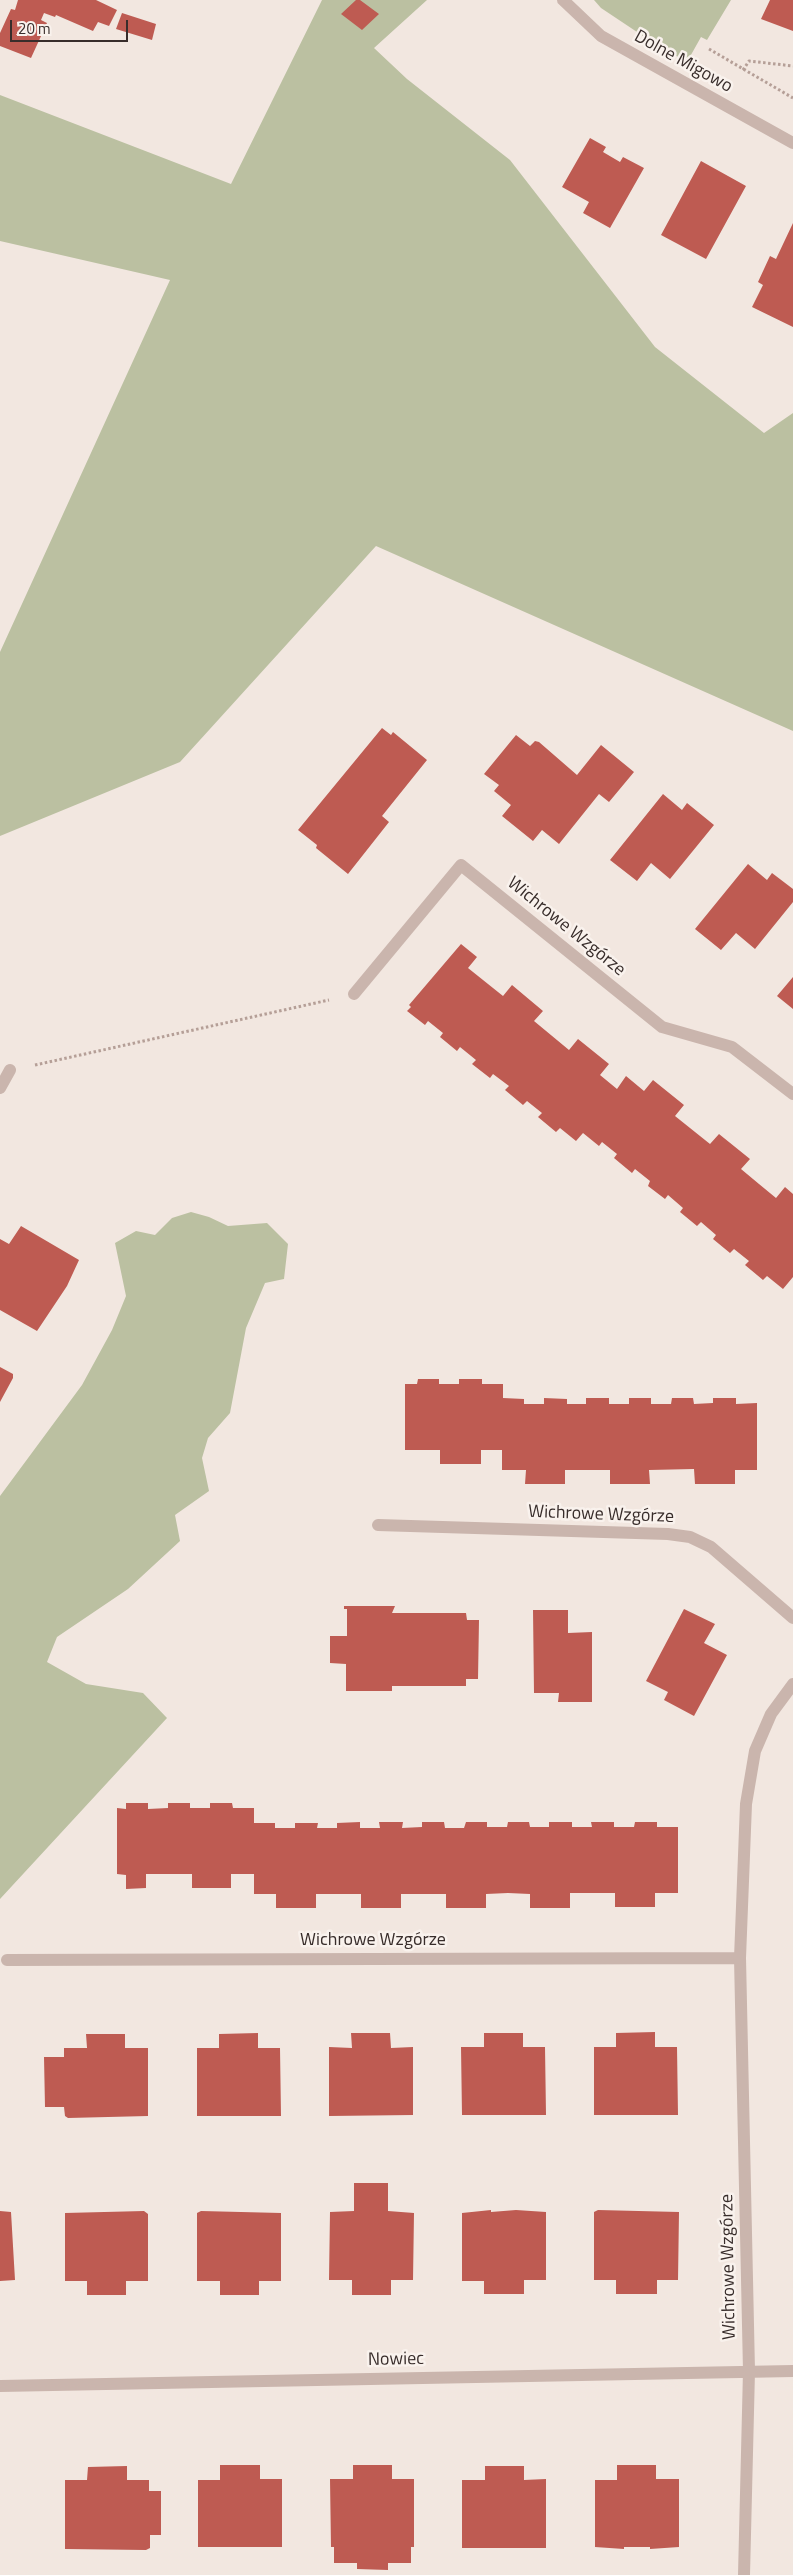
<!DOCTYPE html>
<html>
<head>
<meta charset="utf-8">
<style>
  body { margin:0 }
  #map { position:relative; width:793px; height:2575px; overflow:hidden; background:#f2e7e0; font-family:"Titillium Web",sans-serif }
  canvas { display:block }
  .scale { position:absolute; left:10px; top:20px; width:118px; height:22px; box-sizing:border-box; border:2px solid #382d2b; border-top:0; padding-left:6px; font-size:15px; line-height:18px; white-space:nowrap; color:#382d2b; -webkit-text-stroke:4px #f9f2ed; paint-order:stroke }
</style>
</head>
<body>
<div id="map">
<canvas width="793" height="2575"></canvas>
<div class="scale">20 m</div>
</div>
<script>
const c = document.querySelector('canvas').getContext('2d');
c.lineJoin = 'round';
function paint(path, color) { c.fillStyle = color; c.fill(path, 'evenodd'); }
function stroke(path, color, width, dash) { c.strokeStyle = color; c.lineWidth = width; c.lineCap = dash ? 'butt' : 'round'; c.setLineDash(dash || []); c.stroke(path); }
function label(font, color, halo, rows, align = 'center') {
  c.font = font + ' "Titillium Web",sans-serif'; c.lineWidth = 5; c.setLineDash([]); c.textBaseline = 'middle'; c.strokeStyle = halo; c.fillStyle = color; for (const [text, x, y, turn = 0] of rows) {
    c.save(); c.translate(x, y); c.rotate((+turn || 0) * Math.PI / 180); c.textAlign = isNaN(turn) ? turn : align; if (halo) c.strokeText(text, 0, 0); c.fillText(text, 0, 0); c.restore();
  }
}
const green = new Path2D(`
  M 322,0 L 427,0 L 374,48 L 407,79 L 510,160 L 655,347 L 764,433 L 793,413 L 793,731 L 376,546 L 180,762 L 0,836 L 0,652 L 170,280 L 0,241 L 0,95 L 231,184 Z
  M 594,0 L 731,0 L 707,40 L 701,37 L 687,62 L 655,44 L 601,8 Z
  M 191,1212 L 209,1217 L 228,1226 L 267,1223 L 288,1244 L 284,1279 L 265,1283 L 246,1328 L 230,1413 L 208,1438 L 202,1458 L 209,1491 L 175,1515 L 180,1541 L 128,1589 L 57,1637 L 47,1662 L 86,1684 L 143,1693 L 167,1718 L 0,1899 L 0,1496 L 82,1385 L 112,1330 L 126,1296 L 115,1243 L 136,1231 L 155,1235 L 172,1218 Z`);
const building = new Path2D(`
  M 18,0 L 96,0 L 117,10 L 109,26 L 98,22 L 93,31 L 56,15 L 55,17 L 44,13 L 41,20 L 47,23 L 31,58 L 0,46 L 0,33 L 11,9 L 15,10 Z
  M 356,0 L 360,0 L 379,14 L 362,30 L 341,14 Z
  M 770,0 L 793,0 L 793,31 L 761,19 Z
  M 122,13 L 156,24 L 152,40 L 116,29 Z
  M 590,138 L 606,147 L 603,152 L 620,162 L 623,157 L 644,168 L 610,228 L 583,213 L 589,202 L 562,187 Z
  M 701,161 L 746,186 L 706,259 L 661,235 Z
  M 793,223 L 793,327 L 752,307 L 763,285 L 758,282 L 770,256 L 776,259 Z
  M 382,728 L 391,735 L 393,732 L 427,760 L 382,816 L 389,822 L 348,874 L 316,848 L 317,845 L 298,830 Z
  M 516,735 L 530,746 L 535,741 L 539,742 L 577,775 L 601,745 L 634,772 L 609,802 L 599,794 L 559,844 L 542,830 L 533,841 L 502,816 L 511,805 L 494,791 L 499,785 L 484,774 Z
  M 663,794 L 682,810 L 687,803 L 714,825 L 670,879 L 651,863 L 637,881 L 610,860 Z
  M 748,864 L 767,880 L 772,873 L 793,889 L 793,902 L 755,949 L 736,933 L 721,950 L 695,929 Z
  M 461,944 L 477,957 L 468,968 L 503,996 L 512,985 L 543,1011 L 534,1021 L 569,1050 L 578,1039 L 609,1064 L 600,1075 L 617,1089 L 626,1076 L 644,1091 L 653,1080 L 684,1105 L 675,1116 L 710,1144 L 719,1134 L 750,1159 L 741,1169 L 759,1184 L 776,1198 L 785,1187 L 793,1194 L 793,1277 L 783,1289 L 767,1276 L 763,1280 L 745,1265 L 749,1261 L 734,1249 L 730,1253 L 713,1239 L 716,1235 L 701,1222 L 697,1226 L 680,1212 L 683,1208 L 668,1195 L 665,1199 L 648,1186 L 650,1181 L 635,1169 L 632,1173 L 614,1158 L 617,1154 L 602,1142 L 599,1146 L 583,1133 L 576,1141 L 560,1128 L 556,1132 L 538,1117 L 542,1113 L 527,1101 L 523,1105 L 505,1090 L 509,1086 L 493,1074 L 490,1078 L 472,1064 L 476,1060 L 460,1047 L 457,1051 L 440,1037 L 443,1033 L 428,1021 L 425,1025 L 407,1011 L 411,1007 L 409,1005 Z
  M 793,977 L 793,1009 L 777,996 Z
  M 21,1226 L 79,1260 L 67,1286 L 37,1331 L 0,1310 L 0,1239 L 9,1244 Z
  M 0,1367 L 13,1374 L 13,1378 L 0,1402 Z
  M 418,1379 L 439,1379 L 439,1384 L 459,1384 L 459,1379 L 482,1379 L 482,1384 L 503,1384 L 503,1398 L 524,1399 L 524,1404 L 544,1404 L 544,1398 L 567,1399 L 567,1404 L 586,1404 L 586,1398 L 609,1398 L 609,1404 L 629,1404 L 629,1398 L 651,1398 L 651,1404 L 671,1404 L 672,1398 L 693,1398 L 694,1404 L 713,1403 L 713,1398 L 736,1398 L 736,1404 L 757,1403 L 757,1470 L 735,1470 L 735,1484 L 695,1484 L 694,1469 L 649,1470 L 650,1484 L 610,1484 L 610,1470 L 565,1470 L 565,1484 L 525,1484 L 526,1470 L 502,1470 L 502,1450 L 481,1450 L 481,1464 L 440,1464 L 440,1450 L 405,1450 L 405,1384 L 417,1384 Z
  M 344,1606 L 395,1606 L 392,1613 L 466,1613 L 467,1620 L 479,1620 L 478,1679 L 466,1679 L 466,1686 L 392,1686 L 392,1691 L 346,1691 L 346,1664 L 330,1663 L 330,1636 L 347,1636 L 347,1609 L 344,1609 Z
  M 684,1609 L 715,1624 L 704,1643 L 727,1655 L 694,1716 L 664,1700 L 668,1692 L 646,1681 Z
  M 533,1610 L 568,1610 L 568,1633 L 592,1632 L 592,1702 L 558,1702 L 559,1693 L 534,1693 Z
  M 126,1803 L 148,1803 L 148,1809 L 168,1808 L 168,1803 L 190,1803 L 190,1808 L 210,1808 L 210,1803 L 232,1803 L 233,1808 L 254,1808 L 254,1823 L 275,1823 L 275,1828 L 295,1828 L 295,1823 L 318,1823 L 317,1828 L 337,1828 L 337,1823 L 360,1822 L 360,1828 L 380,1828 L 379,1822 L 403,1822 L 402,1828 L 422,1827 L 422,1822 L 444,1822 L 445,1828 L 464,1828 L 466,1822 L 487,1822 L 487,1827 L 507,1827 L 508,1822 L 529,1822 L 530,1827 L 549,1827 L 549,1822 L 572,1822 L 572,1827 L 592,1827 L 591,1822 L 614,1822 L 614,1827 L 634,1827 L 635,1822 L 657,1822 L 657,1827 L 678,1827 L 678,1893 L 655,1893 L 655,1907 L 615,1907 L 615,1893 L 570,1893 L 570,1908 L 530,1908 L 530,1894 L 508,1893 L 486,1894 L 486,1908 L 446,1908 L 446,1894 L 401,1894 L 401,1908 L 361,1908 L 361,1894 L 316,1894 L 316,1908 L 276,1908 L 276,1894 L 254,1894 L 254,1874 L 231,1874 L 231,1888 L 192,1888 L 192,1874 L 146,1874 L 146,1888 L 126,1889 L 126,1875 L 117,1874 L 117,1808 L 126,1809 Z
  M 655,2032 L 655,2047 L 677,2047 L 678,2115 L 594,2115 L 594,2047 L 616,2047 L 616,2033 Z
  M 258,2033 L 258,2048 L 280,2048 L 281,2116 L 197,2116 L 197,2048 L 219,2048 L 219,2034 Z
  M 351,2033 L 390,2033 L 391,2048 L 413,2047 L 413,2115 L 329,2116 L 329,2047 L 352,2048 Z
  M 484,2033 L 523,2033 L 523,2047 L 545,2047 L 546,2115 L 462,2115 L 461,2047 L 484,2047 Z
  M 86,2034 L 125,2034 L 125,2048 L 148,2048 L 148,2116 L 68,2118 L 65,2116 L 64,2107 L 45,2107 L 44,2057 L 64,2057 L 64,2048 L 87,2048 Z
  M 354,2183 L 388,2183 L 388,2211 L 414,2213 L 413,2280 L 391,2280 L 391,2295 L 352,2295 L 352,2280 L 329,2280 L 330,2212 L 354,2211 Z
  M 491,2210 L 491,2212 L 516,2210 L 546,2212 L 546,2280 L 524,2280 L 524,2294 L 484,2294 L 484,2281 L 462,2281 L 462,2213 Z
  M 598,2210 L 679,2212 L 678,2280 L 657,2280 L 657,2294 L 616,2294 L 616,2280 L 594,2280 L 594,2212 Z
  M 0,2211 L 11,2212 L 15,2280 L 0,2281 Z
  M 144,2211 L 148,2214 L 148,2281 L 126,2281 L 126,2295 L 87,2295 L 87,2281 L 65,2281 L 65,2213 Z
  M 201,2211 L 281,2213 L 281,2281 L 259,2281 L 259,2295 L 220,2295 L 220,2281 L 197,2281 L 197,2213 Z
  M 220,2465 L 260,2465 L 260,2479 L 282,2479 L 282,2547 L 198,2547 L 198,2480 L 220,2480 Z
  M 353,2465 L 392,2465 L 392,2479 L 414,2479 L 414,2547 L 411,2547 L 411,2563 L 388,2563 L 388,2570 L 357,2569 L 357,2563 L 334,2563 L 334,2547 L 331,2547 L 330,2479 L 353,2479 Z
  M 617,2465 L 656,2465 L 656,2479 L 679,2479 L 679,2547 L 650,2549 L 650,2547 L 624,2547 L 624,2549 L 595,2547 L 595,2480 L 617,2480 Z
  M 127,2466 L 127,2480 L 149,2480 L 149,2491 L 161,2491 L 161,2535 L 150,2535 L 150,2548 L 146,2550 L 65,2549 L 65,2480 L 87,2480 L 88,2467 Z
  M 485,2466 L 524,2466 L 524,2480 L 546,2479 L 546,2548 L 462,2548 L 462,2480 L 485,2480 Z`);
const path = new Path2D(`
  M 709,49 L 793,98
  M 743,70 L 749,61 L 793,66
  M 35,1065 L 329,1000`);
const service = new Path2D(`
  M 0,1088 L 10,1070`);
const minor = new Path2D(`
  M 563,0 L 601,36 L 793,143
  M 354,994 L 461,865 L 662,1027 L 732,1047 L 793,1094
  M 378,1525 L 668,1534 L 690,1537 L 711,1547 L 793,1618
  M 7,1960 L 740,1958
  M 0,2386 L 793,2371
  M 744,2575 L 749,2371 L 740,1958 L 746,1804 L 755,1751 L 771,1714 L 793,1684`);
const streetNames = [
  ["Dolne Migowo",683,62,29],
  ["Wichrowe Wzgórze",566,927,39],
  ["Wichrowe Wzgórze",601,1515,2],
  ["Wichrowe Wzgórze",373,1941],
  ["Wichrowe Wzgórze",729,2267,-91],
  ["Nowiec",396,2360,-1]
];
paint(green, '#bbc0a1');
paint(building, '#be5b52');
stroke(path, '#b59f97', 3, [2.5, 2.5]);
stroke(service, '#cab5ad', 12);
stroke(minor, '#cab5ad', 12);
label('18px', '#382d2b', '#f9f2ed', streetNames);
</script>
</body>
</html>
